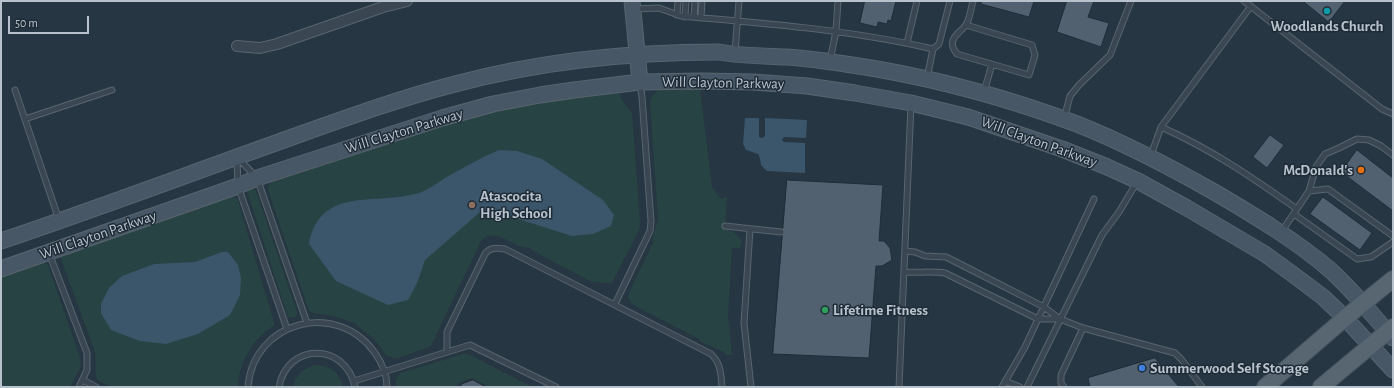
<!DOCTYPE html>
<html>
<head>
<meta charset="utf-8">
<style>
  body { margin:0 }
  #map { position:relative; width:1394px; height:388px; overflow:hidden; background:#263642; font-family:"Alegreya Sans",sans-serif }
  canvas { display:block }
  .frame { position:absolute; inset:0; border:2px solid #b7c2cc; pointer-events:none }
  .scale { position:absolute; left:8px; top:16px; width:81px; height:18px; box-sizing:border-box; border:2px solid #b7c2cc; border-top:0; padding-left:5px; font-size:12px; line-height:14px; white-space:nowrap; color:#b7c2cc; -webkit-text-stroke:3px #1f2c37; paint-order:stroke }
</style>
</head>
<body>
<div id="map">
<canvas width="1394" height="388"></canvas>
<div class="frame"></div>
<div class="scale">50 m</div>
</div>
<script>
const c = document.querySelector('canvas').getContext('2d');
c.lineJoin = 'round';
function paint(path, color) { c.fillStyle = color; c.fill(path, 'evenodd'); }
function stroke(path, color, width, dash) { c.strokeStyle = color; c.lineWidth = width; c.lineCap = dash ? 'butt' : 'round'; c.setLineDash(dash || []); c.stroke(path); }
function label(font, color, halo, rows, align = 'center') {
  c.font = font + ' "Alegreya Sans",sans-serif'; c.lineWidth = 3; c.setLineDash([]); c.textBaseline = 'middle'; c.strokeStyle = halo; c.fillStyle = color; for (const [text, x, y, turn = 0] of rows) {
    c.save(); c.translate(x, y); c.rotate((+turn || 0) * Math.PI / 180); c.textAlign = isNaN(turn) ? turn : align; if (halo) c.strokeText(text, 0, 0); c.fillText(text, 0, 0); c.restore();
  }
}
const green = new Path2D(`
  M 700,88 L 712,187 L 721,199 L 727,197 L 725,230 L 733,231 L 742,240 L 740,248 L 732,248 L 728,316 L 732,355 L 725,355 L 724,352 L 701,342 L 699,339 L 637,307 L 631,303 L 628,297 L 633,284 L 654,241 L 652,239 L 658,220 L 650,101 L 652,101 L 651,97 L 657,91 L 660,89 Z
  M 620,93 L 621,99 L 632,113 L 640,223 L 639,230 L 612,283 L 592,282 L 537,253 C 531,247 526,248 519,246 C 507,241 492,228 481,241 L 432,344 L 429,347 L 398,358 L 394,358 L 387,356 L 374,339 L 354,323 L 333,316 L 313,313 L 309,311 L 268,190 L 270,181 L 434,125 L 528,105 L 564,99 Z
  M 250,188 L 252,188 L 256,191 L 297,312 L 297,315 L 293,318 L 288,317 L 248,194 L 247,191 Z
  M 232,196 L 237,198 L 274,322 L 274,325 C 253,340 239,361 238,387 L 113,387 C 108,385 101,383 97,379 C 95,376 96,358 95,352 L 61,259 L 61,257 L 63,254 Z
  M 41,262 L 45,262 L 48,265 L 80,358 L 81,366 L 70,387 L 1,387 L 1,276 Z
  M 466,353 L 533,387 L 489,387 L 472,378 L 458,383 L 456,387 L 396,387 L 396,380 L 400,373 Z
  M 315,365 C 330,366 340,372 343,387 L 293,387 C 296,374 303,369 315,365 Z`);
const water = new Path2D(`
  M 745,118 L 759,118 L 759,137 L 762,138 L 765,136 L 765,118 L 807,120 L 806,138 L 784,137 L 782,140 L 784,142 L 805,143 L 805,173 L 767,171 L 761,165 L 760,158 L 758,154 L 746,150 L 743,144 Z
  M 499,150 L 517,151 L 542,159 L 603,200 L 614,215 L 611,226 L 593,234 L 572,236 L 496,212 L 479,213 L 425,260 L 417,283 L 408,300 L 388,305 L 336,281 L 309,244 C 320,185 376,206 419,193 C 428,190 437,183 445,178 C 463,168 480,158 499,150 Z
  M 222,252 L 228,252 L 238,265 L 241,278 L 240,295 L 230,315 L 198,334 L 166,344 L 140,341 L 111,330 L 101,313 L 101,304 L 109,288 L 122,276 L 154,264 L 195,262 Z`);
const building = new Path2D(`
  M 865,1 L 896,1 L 891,21 L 888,20 L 887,24 L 878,22 L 877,27 L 860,23 Z
  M 982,1 L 1034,1 L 1029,17 L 981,4 Z
  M 1067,1 L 1094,1 L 1088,17 L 1109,23 L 1101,47 L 1057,32 Z
  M 1303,1 L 1345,1 L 1329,22 Z
  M 1270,135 L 1284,145 L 1267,168 L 1253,157 Z
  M 1357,150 L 1393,178 L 1393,211 L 1341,172 Z
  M 787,180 L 883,185 L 879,241 L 884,241 L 890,248 L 892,260 L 882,266 L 876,266 L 869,358 L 773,354 Z
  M 1323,197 L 1372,233 L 1360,250 L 1310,214 Z
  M 1155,358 L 1179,387 L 1090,387 L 1088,378 Z
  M 473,380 L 486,387 L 460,387 L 462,384 Z`);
const lane = new Path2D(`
  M 1244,1 L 1382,109 L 1393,114
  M 634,9 L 659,8 L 681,16 C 765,23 850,30 933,49 L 939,44 L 950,1
  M 677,15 L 678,1
  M 685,17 L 686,1
  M 694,17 L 695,1
  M 701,18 L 702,1
  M 966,25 L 1032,45 L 1035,55 L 1029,75 L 957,54 C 944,38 962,33 967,23 C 970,17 971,8 973,1
  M 907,43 L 917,1
  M 735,52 L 739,1
  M 830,61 L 836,31 L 838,1
  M 927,78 L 933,49
  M 15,90 L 59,220
  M 984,92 L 992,64
  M 25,119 L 112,90
  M 1064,119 L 1070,96 L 1079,85 L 1110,55 L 1131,1
  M 1161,127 C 1211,149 1253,178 1297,209
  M 1151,155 L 1161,127 L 1251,6
  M 239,159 L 257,178 L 307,323
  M 237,160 L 238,186 L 287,329
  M 1309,191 L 1316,167 L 1325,154 L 1339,148 L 1357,139 L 1369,140 L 1381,146 L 1393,155
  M 1294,214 L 1357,259 L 1371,257 L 1393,242
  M 725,226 L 781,232
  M 750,229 L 744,323 L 751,387
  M 1282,231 L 1309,191 L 1328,189 L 1393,236
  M 905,251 L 915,252 L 925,256 L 946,257 L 956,262 L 1044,307 L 1060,319 L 1083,328 L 1175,353 L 1182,360 L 1202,387
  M 49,253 L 87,353 L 87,370 L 79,387
  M 904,272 C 918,273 931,271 945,273 L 1038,319 L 1060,319
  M 615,304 L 650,231 L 651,222 L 642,97 L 640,83
  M 447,351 L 447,332 L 485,254 C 490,247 497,248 505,249 L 711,354 C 721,363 721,375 722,387
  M 83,380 L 96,387
  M 354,381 L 470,345 L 556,387
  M 1005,381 L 1020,387
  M 248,387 C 253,321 337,299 375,353 C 382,363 387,375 387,387
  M 279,387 C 287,342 346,342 355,387
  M 899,387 L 911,104
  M 1002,387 L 1025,347 L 1094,199
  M 1027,387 L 1102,235 L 1119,212 L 1137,182
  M 1064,387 L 1061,383 L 1061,375 L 1083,328`);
const street = new Path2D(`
  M 237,46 L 260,48 L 277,44 L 383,7 L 407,1`);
const secondary = new Path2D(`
  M 632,1 L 640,82
  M 1,241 C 96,209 189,174 284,140 C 340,120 397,99 455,84 C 541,61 630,52 719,52 C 741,56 764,56 787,57 C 817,59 847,64 877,69 C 945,81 1013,100 1077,124 C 1125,143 1172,168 1216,193 C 1255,216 1295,240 1329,269 C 1353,290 1372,315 1393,338
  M 1,269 L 238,186 L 257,178 L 442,118 L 493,104 L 540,95 L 574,90 L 640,82 L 702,81 L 753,82 L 807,86 L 855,93 L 911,103 L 968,117 L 1062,149 L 1105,166 L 1138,181 L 1187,208 L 1265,254 L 1291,273 L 1323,297 L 1345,318 L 1393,370`);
const primary = new Path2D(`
  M 1265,387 L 1345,318 L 1393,279
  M 1321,387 L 1393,327`);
const markers = [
  [1327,11,4,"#0f9aa8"],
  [1361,170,4,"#e8710a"],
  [472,205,4,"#8d6e63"],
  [825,310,4,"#2e9e5b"],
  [1142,368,4,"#3f7fe0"]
];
const poiNames = [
  ["Woodlands Church",1327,26,"center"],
  ["McDonald's",1353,170,"right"],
  ["Atascocita",480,196],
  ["High School",480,213],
  ["Lifetime Fitness",833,310],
  ["Summerwood Self Storage",1150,368]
];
const streetNames = [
  ["Will Clayton Parkway",723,83,1],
  ["Will Clayton Parkway",404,131,-17],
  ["Will Clayton Parkway",1039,142,20],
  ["Will Clayton Parkway",98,235,-19]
];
paint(green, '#284343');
paint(water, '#3b566b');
paint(building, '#51616f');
stroke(building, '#212e39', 1);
stroke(lane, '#58656f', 7);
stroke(street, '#58656f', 12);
stroke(secondary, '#58656f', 17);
stroke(primary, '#47535e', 18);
stroke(lane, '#3a4752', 5);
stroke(street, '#3a4752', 10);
stroke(secondary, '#485765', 15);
stroke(primary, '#586672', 16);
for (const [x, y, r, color] of markers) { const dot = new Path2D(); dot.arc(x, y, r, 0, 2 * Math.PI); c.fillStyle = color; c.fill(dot); stroke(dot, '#1f2c37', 1.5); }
label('bold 15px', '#b7c2cc', '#1f2c37', poiNames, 'left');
label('15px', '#b7c2cc', '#1f2c37', streetNames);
</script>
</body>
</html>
